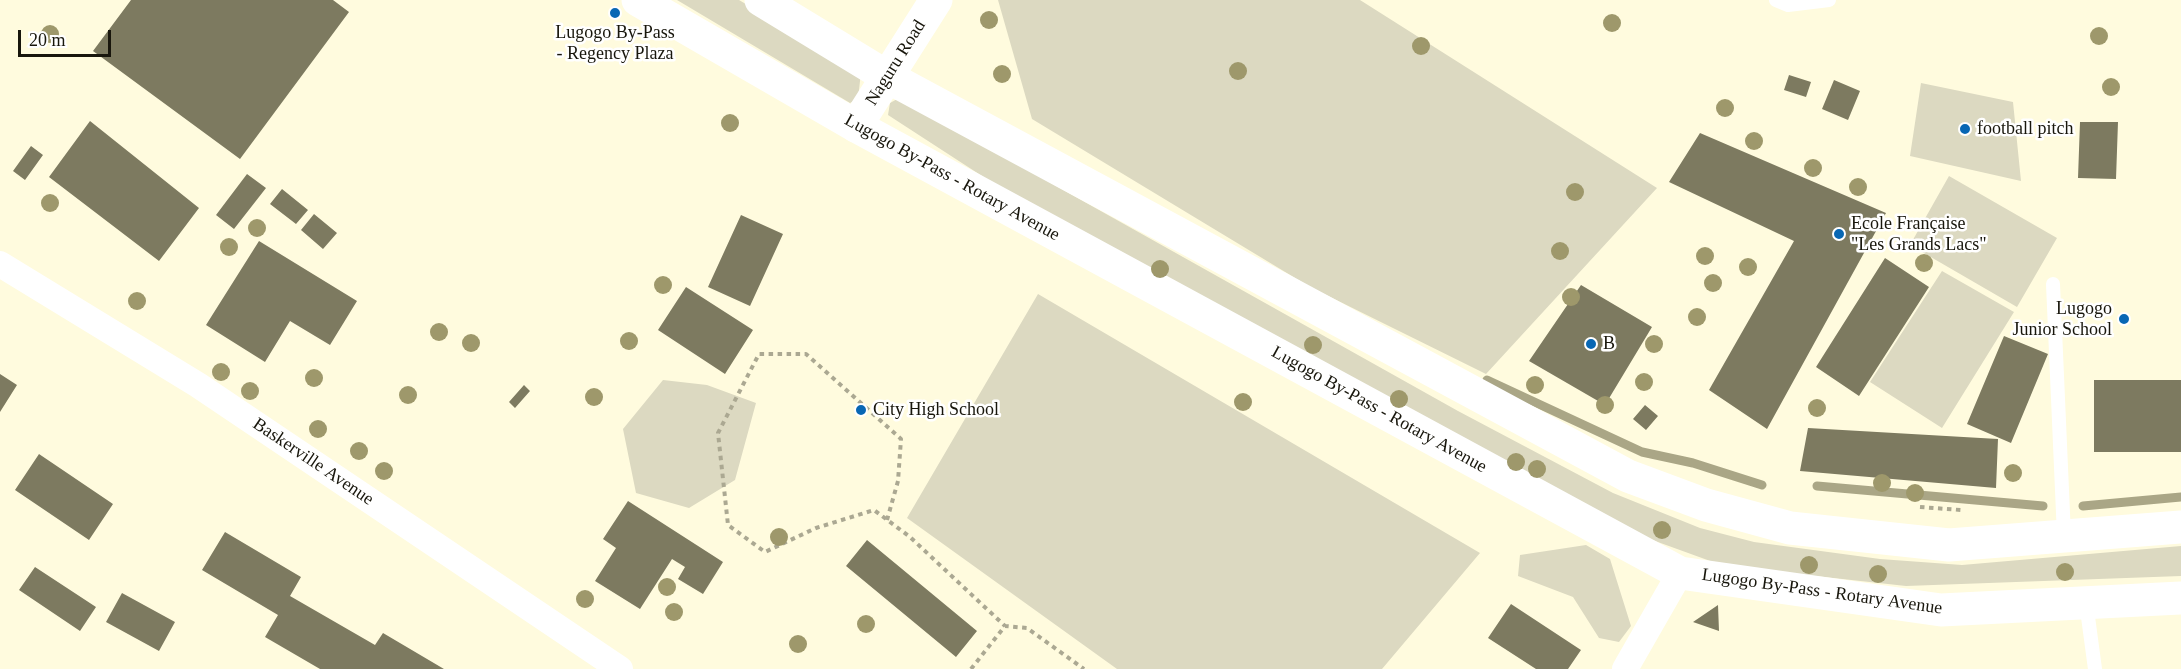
<!DOCTYPE html>
<html>
<head>
<meta charset="utf-8">
<style>
  body { margin:0 }
  #map { position:relative; width:2181px; height:669px; overflow:hidden; background:#fffbde; font-family:Georgia,serif }
  canvas { display:block }
  .scale { position:absolute; left:18px; top:30px; width:93px; height:27px; box-sizing:border-box; border:3px solid #18160c; border-top:0; padding-left:8px; font-size:18px; line-height:21px; white-space:nowrap; color:#18160c; -webkit-text-stroke:4px #fff; paint-order:stroke }
</style>
</head>
<body>
<div id="map">
<canvas width="2181" height="669"></canvas>
<div class="scale">20 m</div>
</div>
<script>
const c = document.querySelector('canvas').getContext('2d');
c.lineJoin = 'round';
function paint(path, color) { c.fillStyle = color; c.fill(path, 'evenodd'); }
function stroke(path, color, width, dash) { c.strokeStyle = color; c.lineWidth = width; c.lineCap = dash ? 'butt' : 'round'; c.setLineDash(dash || []); c.stroke(path); }
function label(font, color, halo, rows, align = 'center') {
  c.font = font + ' Georgia,serif'; c.lineWidth = 5; c.setLineDash([]); c.textBaseline = 'middle'; c.strokeStyle = halo; c.fillStyle = color; for (const [text, x, y, turn = 0] of rows) {
    c.save(); c.translate(x, y); c.rotate((+turn || 0) * Math.PI / 180); c.textAlign = isNaN(turn) ? turn : align; if (halo) c.strokeText(text, 0, 0); c.fillText(text, 0, 0); c.restore();
  }
}
const green = new Path2D(`
  M 677,0 L 739,0 L 861,72 L 858,99 L 850,103 Z
  M 998,0 L 1360,0 L 1657,188 L 1486,374 L 1310,287 L 1032,119 Z
  M 1921,83 L 2013,102 L 2021,181 L 1910,156 Z
  M 899,98 L 1458,411 L 1613,493 L 1700,528 L 1754,542 L 1880,559 L 1962,565 L 2181,546 L 2181,576 L 1906,586 L 1724,566 L 1644,537 L 1002,189 L 888,115 L 890,103 Z
  M 1949,176 L 2057,238 L 2017,307 L 1910,245 Z
  M 1942,271 L 2014,312 L 1942,428 L 1870,382 Z
  M 1038,294 L 1480,553 L 1382,669 L 1117,669 L 907,518 Z
  M 663,380 L 707,385 L 756,403 L 735,480 L 689,508 L 636,493 L 623,429 Z
  M 1586,545 L 1610,559 L 1631,626 L 1619,642 L 1599,638 L 1573,597 L 1518,576 L 1520,555 Z`);
const stream = new Path2D(`
  M 1487,380 L 1642,452 L 1693,463 L 1762,485
  M 1817,486 L 2043,506
  M 2083,506 L 2181,497`);
const building = new Path2D(`
  M 131,0 L 333,0 L 349,12 L 240,159 L 93,51 Z
  M 1789,75 L 1811,82 L 1806,97 L 1784,90 Z
  M 1834,80 L 1860,91 L 1848,120 L 1822,109 Z
  M 90,121 L 199,208 L 159,261 L 49,177 Z
  M 2080,122 L 2118,122 L 2116,179 L 2078,178 Z
  M 1700,133 L 1886,213 L 1767,429 L 1709,390 L 1794,241 L 1669,182 Z
  M 31,146 L 43,155 L 25,180 L 13,171 Z
  M 247,174 L 266,188 L 234,229 L 216,215 Z
  M 282,189 L 308,210 L 296,224 L 270,204 Z
  M 314,214 L 337,233 L 323,249 L 301,230 Z
  M 741,215 L 783,234 L 750,306 L 708,287 Z
  M 259,241 L 357,301 L 330,345 L 290,321 L 265,362 L 206,325 Z
  M 1885,258 L 1929,287 L 1859,396 L 1816,367 Z
  M 1581,285 L 1652,327 L 1605,405 L 1529,361 Z
  M 686,287 L 753,330 L 725,374 L 658,330 Z
  M 2004,336 L 2048,354 L 2011,443 L 1967,424 Z
  M 0,374 L 17,385 L 0,412 Z
  M 2094,380 L 2181,380 L 2181,452 L 2094,452 Z
  M 524,385 L 530,391 L 515,408 L 509,402 Z
  M 1645,405 L 1658,416 L 1646,430 L 1633,419 Z
  M 1808,428 L 1998,439 L 1996,488 L 1800,471 Z
  M 39,454 L 113,504 L 89,540 L 15,490 Z
  M 628,501 L 723,562 L 703,594 L 678,579 L 685,567 L 672,559 L 640,609 L 595,581 L 616,548 L 603,539 Z
  M 225,532 L 301,577 L 290,596 L 375,645 L 383,633 L 444,669 L 320,669 L 265,637 L 278,615 L 202,570 Z
  M 867,540 L 977,631 L 956,657 L 846,566 Z
  M 35,567 L 96,607 L 80,631 L 19,590 Z
  M 122,593 L 175,622 L 159,651 L 106,622 Z
  M 1511,604 L 1581,650 L 1568,669 L 1536,669 L 1488,638 Z
  M 1718,605 L 1719,631 L 1693,622 Z`);
const path = new Path2D(`
  M 1920,507 L 1961,510
  M 887,520 L 898,481 L 901,439 L 806,354 L 759,354 L 718,433 L 728,525 L 765,552 L 816,528 L 874,510 L 910,537 L 1005,626
  M 971,669 L 1005,626 L 1027,628 L 1084,669`);
const lane = new Path2D(`
  M 1776,0 L 1788,5 L 1829,0
  M 2053,284 L 2064,536
  M 2086,602 L 2095,669`);
const street = new Path2D(`
  M 0,264 L 198,385 L 620,669
  M 1625,669 L 1680,573`);
const secondary = new Path2D(`
  M 856,126 L 936,0`);
const primary = new Path2D(`
  M 638,0 L 856,126 L 1680,573 L 1941,610 L 2181,598
  M 761,0 L 886,76 L 1628,476 L 1706,505 L 1790,528 L 1949,545 L 2181,527`);
const trees = [
  [989,20],
  [1612,23],
  [50,34],
  [2099,36],
  [1421,46],
  [1238,71],
  [1002,74],
  [2111,87],
  [1725,108],
  [730,123],
  [1754,141],
  [1813,168],
  [1858,187],
  [1575,192],
  [50,203],
  [257,228],
  [229,247],
  [1560,251],
  [1705,256],
  [1924,263],
  [1748,267],
  [1160,269],
  [1713,283],
  [663,285],
  [1571,297],
  [137,301],
  [1697,317],
  [439,332],
  [629,341],
  [471,343],
  [1654,344],
  [1313,345],
  [221,372],
  [314,378],
  [1644,382],
  [1535,385],
  [250,391],
  [408,395],
  [594,397],
  [1399,399],
  [1243,402],
  [1605,405],
  [1817,408],
  [318,429],
  [359,451],
  [1516,462],
  [1537,469],
  [384,471],
  [2013,473],
  [1882,483],
  [1915,493],
  [1662,530],
  [779,537],
  [1809,565],
  [2065,572],
  [1878,574],
  [667,587],
  [585,599],
  [674,612],
  [866,624],
  [798,644]
];
const markers = [
  [615,13,6,"#0867b4"],
  [1965,129,6,"#0867b4"],
  [1839,234,6,"#0867b4"],
  [2124,319,6,"#0867b4"],
  [1591,344,6,"#0867b4"],
  [861,410,6,"#0867b4"]
];
const poiNames = [
  ["Lugogo By-Pass",615,33,"center"],
  ["- Regency Plaza",615,54,"center"],
  ["football pitch",1977,129],
  ["Ecole Française",1851,224],
  ["\"Les Grands Lacs\"",1851,245],
  ["Lugogo",2112,309,"right"],
  ["Junior School",2112,330,"right"],
  ["B",1603,344],
  ["City High School",873,410]
];
const streetNames = [
  ["Naguru Road",896,63,-58],
  ["Lugogo By-Pass - Rotary Avenue",952,178,29],
  ["Lugogo By-Pass - Rotary Avenue",1379,410,29],
  ["Baskerville Avenue",313,462,34],
  ["Lugogo By-Pass - Rotary Avenue",1822,592,8]
];
paint(green, '#dcd9c1');
stroke(stream, '#aaa686', 9);
paint(building, '#7d7a60');
stroke(path, '#aba892', 4, [4.5, 4.5]);
stroke(lane, '#fff', 14);
stroke(street, '#fff', 26);
stroke(secondary, '#fff', 33);
stroke(primary, '#fff', 33);
c.fillStyle = '#9e986b';
for (const [x, y] of trees) { c.beginPath(); c.arc(x, y, 9, 0, 2 * Math.PI); c.fill(); }
for (const [x, y, r, color] of markers) { const dot = new Path2D(); dot.arc(x, y, r, 0, 2 * Math.PI); c.fillStyle = color; c.fill(dot); stroke(dot, '#fff', 2); }
label('18px', '#18160c', '#fff', poiNames, 'left');
label('18px', '#18160c', '#fff', streetNames);
</script>
</body>
</html>
